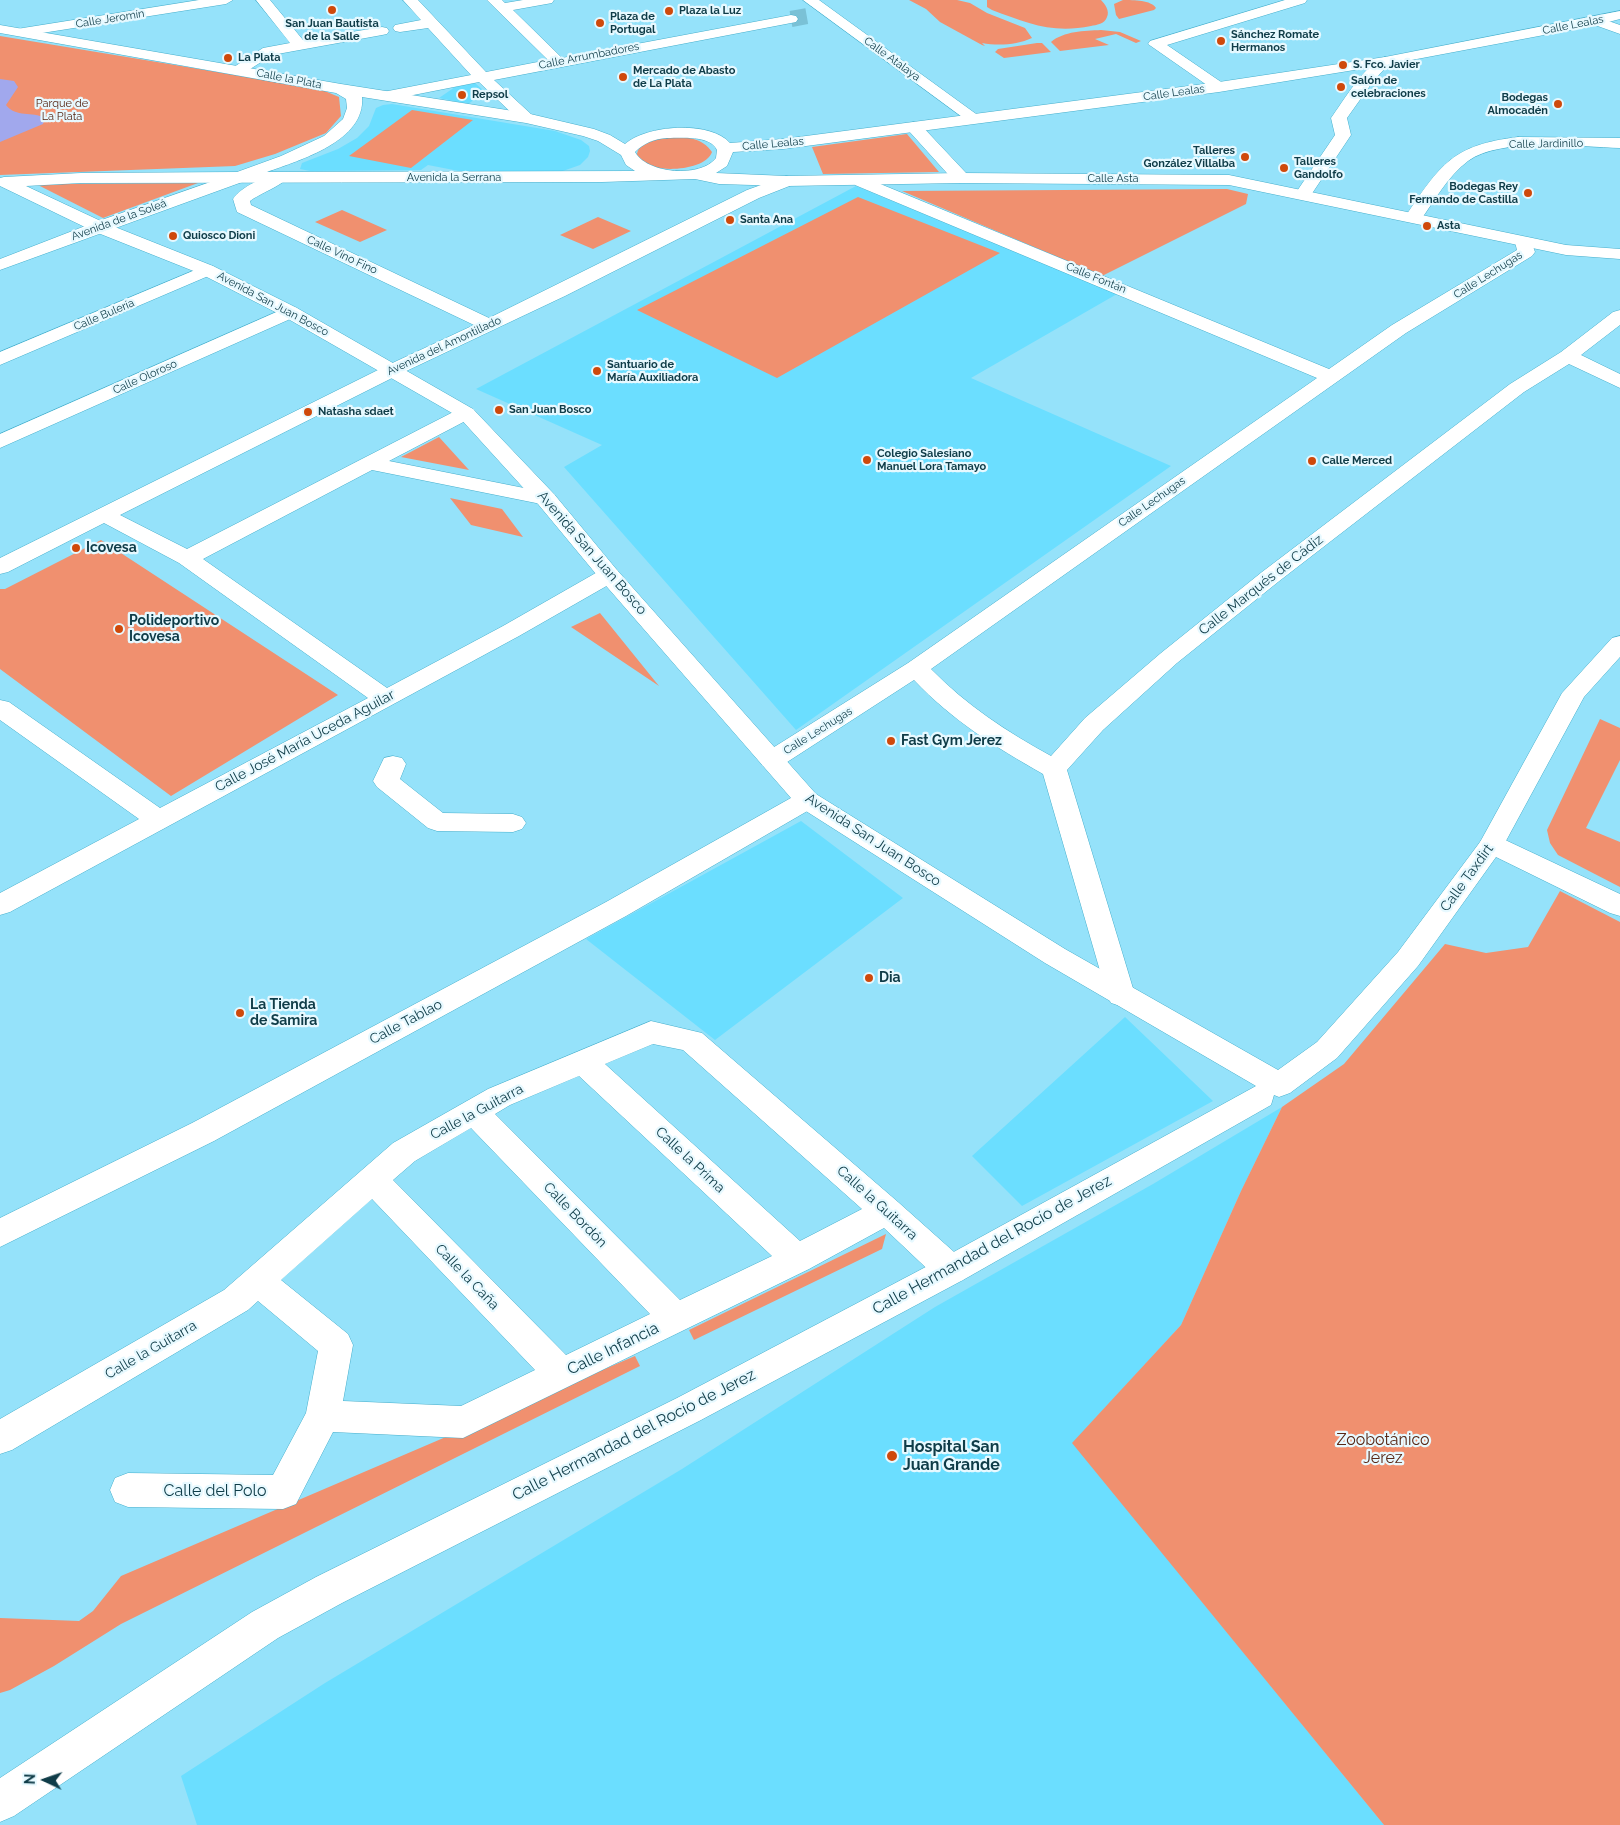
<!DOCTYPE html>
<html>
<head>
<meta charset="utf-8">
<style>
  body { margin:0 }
  #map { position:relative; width:1620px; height:1825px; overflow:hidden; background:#95e2fa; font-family:Raleway,sans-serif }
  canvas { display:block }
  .north { position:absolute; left:20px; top:1755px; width:50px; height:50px; -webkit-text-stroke:4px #e7f9ff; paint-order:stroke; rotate:273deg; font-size:14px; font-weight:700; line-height:20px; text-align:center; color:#0f3c48 }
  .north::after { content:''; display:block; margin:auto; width:18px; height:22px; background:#0f3c48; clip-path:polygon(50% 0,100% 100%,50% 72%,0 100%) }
</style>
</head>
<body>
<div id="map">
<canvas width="1620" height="1825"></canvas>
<div class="north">N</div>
</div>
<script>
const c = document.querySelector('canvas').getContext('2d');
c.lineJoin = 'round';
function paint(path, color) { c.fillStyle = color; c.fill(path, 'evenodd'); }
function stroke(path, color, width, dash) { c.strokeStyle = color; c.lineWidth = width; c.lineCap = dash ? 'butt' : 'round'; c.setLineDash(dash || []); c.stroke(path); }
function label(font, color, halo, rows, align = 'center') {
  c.font = font + ' Raleway,sans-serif'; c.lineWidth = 4.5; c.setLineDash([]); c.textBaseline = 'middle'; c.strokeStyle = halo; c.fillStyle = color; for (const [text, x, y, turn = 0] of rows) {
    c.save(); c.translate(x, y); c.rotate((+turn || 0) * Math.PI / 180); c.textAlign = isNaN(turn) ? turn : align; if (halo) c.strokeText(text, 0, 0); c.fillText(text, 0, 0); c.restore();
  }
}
const built = new Path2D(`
  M 475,83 L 485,92 L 468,104 L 439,98 L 455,87 Z
  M 392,104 L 555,131 L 581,140 L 589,146 L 590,151 L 588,157 L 580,165 L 560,172 L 464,172 L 428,165 L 421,170 L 310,171 L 300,169 L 302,163 L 338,149 L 357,138 L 369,126 L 376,108 L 383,105 Z
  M 856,186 L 1117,294 L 971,378 L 1171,466 L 796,730 L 564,467 L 602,445 L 476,389 Z
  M 801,821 L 903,898 L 715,1040 L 586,939 Z
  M 1125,1017 L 1213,1101 L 1022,1206 L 972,1156 Z
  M 1282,1107 L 1241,1191 L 1181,1325 L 1073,1443 L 1384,1825 L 197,1825 L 181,1776 L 325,1683 L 682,1469 L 935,1307 L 1153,1184 Z`);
const green = new Path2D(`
  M 909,0 L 957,0 L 970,3 L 987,13 L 1025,28 L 1032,38 C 1017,45 998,46 982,43 L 985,46 L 982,45 L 940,22 L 926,9 Z
  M 987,0 L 1101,0 C 1105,4 1110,11 1107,17 C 1105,24 1096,25 1091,26 C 1052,34 1027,23 992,10 L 987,7 Z
  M 1123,0 C 1134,0 1151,0 1156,8 L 1154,10 L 1119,19 L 1116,15 L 1114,4 Z
  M 1101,30 L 1120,32 L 1141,41 L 1136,43 L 1116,34 L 1095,39 L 1109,45 L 1060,51 L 1051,42 C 1064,31 1084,31 1101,30 Z
  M 0,36 L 320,89 L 339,97 L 341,116 L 326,133 L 275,154 L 235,166 L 0,175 Z
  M 1037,43 L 1042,43 L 1051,52 L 1004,58 L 995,52 L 998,49 Z
  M 412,110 L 473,120 L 411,168 L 349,156 Z
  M 907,134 L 939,172 L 823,174 L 812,147 Z
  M 666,137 C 684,137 701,136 712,152 C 706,170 661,173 646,164 C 643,162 640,159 637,156 C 637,142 655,139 666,137 Z
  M 198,183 L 103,218 L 36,184 Z
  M 1227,189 L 1248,194 L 1246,204 L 1102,276 L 902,191 Z
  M 858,197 L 1000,253 L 777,378 L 637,310 Z
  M 342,210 L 387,230 L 360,242 L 315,222 Z
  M 598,217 L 631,231 L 593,249 L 560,235 Z
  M 439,437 L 469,470 L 401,457 Z
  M 450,498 L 502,509 L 523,537 L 471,525 Z
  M 101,540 L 338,695 L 171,796 L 0,669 L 0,589 L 5,589 Z
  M 600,613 L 659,686 L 571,627 Z
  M 1600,719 L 1620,728 L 1620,760 L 1586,828 L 1620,842 L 1620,887 L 1558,855 L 1550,843 L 1547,830 Z
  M 1560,891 L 1620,922 L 1620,1825 L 1384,1825 L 1072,1443 L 1181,1325 L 1241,1191 L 1282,1107 L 1344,1064 L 1445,944 L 1486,953 L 1528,947 Z
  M 886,1234 L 882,1249 L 694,1340 L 689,1330 Z
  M 635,1356 L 640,1366 L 121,1624 L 54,1666 L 10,1690 L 0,1693 L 0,1618 L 79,1621 L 93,1611 L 121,1576 Z`);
const water = new Path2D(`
  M 0,79 L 14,81 L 18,87 L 6,105 C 16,118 32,111 45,118 L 43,124 L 0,142 Z`);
const streetTunnel = new Path2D(`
  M 791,19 L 808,16`);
const street = new Path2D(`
  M 199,0 L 233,0 L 226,4 L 23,36 L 18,35 L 16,32 L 18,29 L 23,28 Z
  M 256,0 L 270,0 L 303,40 L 382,27 L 387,28 L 389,31 L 387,34 L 382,35 L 272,55 L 244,73 L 234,73 L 232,70 L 234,67 L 263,48 L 290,43 Z
  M 403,0 L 418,0 L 486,72 L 548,60 L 487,0 L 502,0 L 505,3 L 523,0 L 554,0 L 552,3 L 513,10 L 562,58 L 791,15 L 796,16 L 798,19 L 796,22 L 791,23 L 494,80 L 532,115 L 534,118 L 532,121 L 520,121 L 479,82 L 388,100 L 383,98 L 380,95 L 383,92 L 471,75 L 428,28 L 400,32 L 395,31 L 393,28 L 395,25 L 421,20 Z
  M 803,0 L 819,0 L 983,119 L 981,122 L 969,122 Z
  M 1285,0 L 1307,0 L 1305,3 L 1167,45 L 1224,84 L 1227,87 L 1224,90 L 1214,90 L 1148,44 L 1150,41 Z
  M 1597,17 L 1620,25 L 1620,34 L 1592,24 L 1590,21 L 1592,18 Z
  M 1385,57 L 1390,58 L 1392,61 L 1374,80 L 1347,118 L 1351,135 L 1309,198 L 1297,198 L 1295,194 L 1335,135 L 1331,118 C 1342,103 1367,61 1385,57 Z
  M 914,122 L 920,124 L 967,174 L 969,178 L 967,182 L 955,182 L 908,130 L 906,127 L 908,124 Z
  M 1518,137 L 1620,138 L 1620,148 C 1580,147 1501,137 1468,161 C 1447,177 1435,200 1420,221 L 1414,222 L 1408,221 L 1405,217 C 1441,164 1452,145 1518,137 Z
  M 239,172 L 245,173 L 247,177 L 245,181 L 0,270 L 0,259 L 93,223 Z
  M 279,173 L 285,174 L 287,178 C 283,185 259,194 250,201 L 251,205 L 489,318 L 747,190 L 786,176 L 792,177 L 794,181 L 792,185 L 759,198 L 565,296 L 400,374 L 120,515 L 187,549 L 459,409 L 466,407 L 473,409 L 476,413 L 473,417 L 389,461 L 554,494 L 557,499 L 554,504 L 546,505 L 372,470 L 203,559 L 387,688 L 503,626 L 601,570 L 609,568 L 617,570 L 620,575 L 617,580 L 519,636 L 10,912 L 0,915 L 0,893 L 139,819 L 0,720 L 0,700 L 9,702 L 160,808 L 368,698 L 179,563 L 104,523 L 8,572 L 0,574 L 0,558 L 386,366 L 474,325 L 237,212 L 233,199 C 242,186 264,177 279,173 Z
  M 861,176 L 1329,369 L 1392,325 L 1517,250 L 1515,242 L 1518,238 L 1524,237 L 1530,238 L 1535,252 L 1532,256 L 1406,333 L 931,669 C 966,705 1007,732 1051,756 L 1085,718 L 1161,653 L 1262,572 L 1510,384 L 1561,352 L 1613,312 L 1620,310 L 1620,325 L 1581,355 L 1620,374 L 1620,388 L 1569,364 L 1524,392 L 1278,582 L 1177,663 L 1103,730 L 1067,770 L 1135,995 L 1131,1003 L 1121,1006 L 1111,1003 L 1107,995 L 1043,774 C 994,746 953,721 914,680 L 781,766 L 772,768 L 763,766 L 759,760 L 763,754 L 908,663 L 1317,378 L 855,185 L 853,181 L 855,177 Z
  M 207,265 L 213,266 L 216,270 L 213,274 L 0,365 L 0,352 Z
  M 290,306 L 297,308 L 299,312 L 297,316 L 0,448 L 0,434 Z
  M 1620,636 L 1620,657 L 1584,697 L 1501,850 L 1492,853 L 1483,850 L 1479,844 L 1562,693 L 1612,638 Z
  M 393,756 L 402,758 L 406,764 L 400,779 L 443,813 L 513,814 L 522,817 L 526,823 L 522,829 L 513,832 L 437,831 L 428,828 L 377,787 L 373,781 L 384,758 Z
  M 807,791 L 816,794 L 820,800 L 816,806 L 626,916 L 214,1141 L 0,1247 L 0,1218 L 192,1123 L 606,902 L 798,794 Z
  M 651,1021 L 702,1033 L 898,1202 L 963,1260 L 967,1270 L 963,1280 L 951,1284 L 939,1280 L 884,1228 L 809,1269 L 463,1438 L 333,1432 L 296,1504 L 283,1509 L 128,1507 L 115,1502 L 110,1490 L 115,1478 L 128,1473 L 273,1475 L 306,1413 L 318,1351 L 258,1301 L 248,1310 L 12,1450 L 0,1454 L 0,1419 L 224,1290 L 393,1143 L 488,1089 ZM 653,1044 L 683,1050 L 862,1209 L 800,1241 L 605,1064 ZM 579,1076 L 772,1256 L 680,1300 L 495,1114 L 510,1105 ZM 471,1128 L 650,1314 L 566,1355 L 393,1180 L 415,1161 ZM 372,1199 L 535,1370 L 461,1406 L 343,1401 L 353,1345 L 348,1334 L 281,1280 Z`);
const secondary = new Path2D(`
  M 1620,11 L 1620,19 L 1597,25 L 1385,65 L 1219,92 L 783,149 L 733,152 L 727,166 L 716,173 L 786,176 L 961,173 L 1229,175 L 1566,245 L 1620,249 L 1620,259 L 1566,255 L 1229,185 L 961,183 L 786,186 L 719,184 L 695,179 L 602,182 L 81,183 L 26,186 L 105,223 L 213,266 L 297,308 L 473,409 L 554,494 L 617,570 L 816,794 L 1065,949 L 1278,1070 L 1317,1042 L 1398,952 L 1483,838 L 1492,835 L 1501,838 L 1620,894 L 1620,916 L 1610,913 L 1496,857 L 1418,966 L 1337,1058 L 1290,1093 L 1279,1097 L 1274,1095 L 1271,1105 L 963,1280 L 701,1420 L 342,1603 L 278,1638 L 14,1816 L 0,1822 L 0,1778 L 252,1612 L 316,1577 L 677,1398 L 939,1260 L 1256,1086 L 1045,963 L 798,806 L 601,580 L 538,504 L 459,417 L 283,316 L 201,274 L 93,231 L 0,186 L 0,178 L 4,177 L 81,173 L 237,172 L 281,156 L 324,136 L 343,119 L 347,108 L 346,99 L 336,93 L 0,33 L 0,25 L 341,84 L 526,113 L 594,129 L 610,135 L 625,144 C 646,125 710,120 730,143 L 783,139 L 1219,82 L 1385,57 ZM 362,97 L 526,123 L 583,136 L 598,141 L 621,155 L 626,165 L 635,171 L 267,172 C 300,160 366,141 362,97 ZM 667,138 C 681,138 710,135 717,150 L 716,158 C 701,178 647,174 635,152 C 644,143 654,139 667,138 Z`);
const markers = [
  [332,10,5,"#cf490b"],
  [669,11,5,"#cf490b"],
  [600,23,5,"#cf490b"],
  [1221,41,5,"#cf490b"],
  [228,58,5,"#cf490b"],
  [1343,65,5,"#cf490b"],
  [623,77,5,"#cf490b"],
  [1341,87,5,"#cf490b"],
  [462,95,5,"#cf490b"],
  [1558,104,5,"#cf490b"],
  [1245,157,5,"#cf490b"],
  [1284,168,5,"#cf490b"],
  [1528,193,5,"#cf490b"],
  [730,220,5,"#cf490b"],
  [1427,226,5,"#cf490b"],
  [173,236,5,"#cf490b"],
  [597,371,5,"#cf490b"],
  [499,410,5,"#cf490b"],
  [308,412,5,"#cf490b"],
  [867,460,5,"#cf490b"],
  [1312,461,5,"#cf490b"],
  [76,548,5,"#cf490b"],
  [119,629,5,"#cf490b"],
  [891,741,5,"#cf490b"],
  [869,978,5,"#cf490b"],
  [240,1013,5,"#cf490b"],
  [892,1456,6,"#cf490b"]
];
const farPoinames = [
  ["Plaza la Luz",679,11],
  ["Plaza de",610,17],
  ["Portugal",610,30],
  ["San Juan Bautista",332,24,"center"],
  ["de la Salle",332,37,"center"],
  ["Sánchez Romate",1231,35],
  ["Hermanos",1231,48],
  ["La Plata",238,58],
  ["S. Fco. Javier",1353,65],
  ["Mercado de Abasto",633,71],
  ["de La Plata",633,84],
  ["Salón de",1351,81],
  ["celebraciones",1351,94],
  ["Repsol",472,95],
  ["Bodegas",1548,98,"right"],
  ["Almocadén",1548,111,"right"],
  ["Talleres",1235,151,"right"],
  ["González Villalba",1235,164,"right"],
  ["Talleres",1294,162],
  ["Gandolfo",1294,175],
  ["Bodegas Rey",1518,187,"right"],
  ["Fernando de Castilla",1518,200,"right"],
  ["Santa Ana",740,220],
  ["Asta",1437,226],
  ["Quiosco Dioni",183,236],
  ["Santuario de",607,365],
  ["María Auxiliadora",607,378],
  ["San Juan Bosco",509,410],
  ["Natasha sdaet",318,412],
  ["Colegio Salesiano",877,454],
  ["Manuel Lora Tamayo",877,467],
  ["Calle Merced",1322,461]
];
const farStreetnames = [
  ["Calle Jeromín",110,19,-9],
  ["Calle Lealas",1573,25,-11],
  ["Calle Arrumbadores",589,56,-11],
  ["Calle Atalaya",892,59,36],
  ["Calle la Plata",289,79,11],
  ["Calle Lealas",1174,93,-8],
  ["Calle Lealas",773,144,-5],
  ["Calle Jardinillo",1546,144,-1],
  ["Avenida la Serrana",454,178],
  ["Calle Asta",1113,179],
  ["Avenida de la Soleá",119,220,-20],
  ["Calle Vino Fino",342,255,25],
  ["Calle Lechugas",1488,275,-32],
  ["Calle Fontán",1096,278,22],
  ["Avenida San Juan Bosco",273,304,28],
  ["Calle Bulería",104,315,-23],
  ["Avenida del Amontillado",444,346,-25],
  ["Calle Oloroso",145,377,-24],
  ["Calle Lechugas",1152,502,-35],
  ["Calle Lechugas",818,731,-32]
];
const farParknames = [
  ["Parque de",62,104],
  ["La Plata",62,117]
];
const poiNames = [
  ["Icovesa",86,548],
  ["Polideportivo",129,621],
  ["Icovesa",129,637],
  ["Fast Gym Jerez",901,741],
  ["Dia",879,978],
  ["La Tienda",250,1005],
  ["de Samira",250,1021]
];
const streetNames = [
  ["Avenida San Juan Bosco",592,553,49],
  ["Calle Marqués de Cádiz",1261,585,-38],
  ["Calle José María Uceda Aguilar",305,741,-28],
  ["Avenida San Juan Bosco",873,840,33],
  ["Calle Taxdirt",1467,878,-54],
  ["Calle Tablao",406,1022,-28],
  ["Calle la Guitarra",477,1112,-28],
  ["Calle la Prima",690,1160,43],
  ["Calle la Guitarra",877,1203,42],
  ["Calle Bordón",575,1215,46],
  ["Calle la Caña",467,1277,46],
  ["Calle la Guitarra",151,1350,-30]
];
const nearStreetnames = [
  ["Calle Hermandad del Rocío de Jerez",992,1245,-29],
  ["Calle Infancia",613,1349,-26],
  ["Calle Hermandad del Rocío de Jerez",634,1435,-27],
  ["Calle del Polo",215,1491]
];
const nearParknames = [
  ["Zoobotánico",1383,1440],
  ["Jerez",1383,1458]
];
const nearPoinames = [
  ["Hospital San",903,1447],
  ["Juan Grande",903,1465]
];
paint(built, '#6bdeff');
paint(green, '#f0906f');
paint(water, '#a1a8ed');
stroke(streetTunnel, '#7ac1d6', 16, [16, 8]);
stroke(street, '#46aecb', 1);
stroke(secondary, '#46aecb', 1);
paint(street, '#fff');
paint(secondary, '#fff');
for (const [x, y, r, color] of markers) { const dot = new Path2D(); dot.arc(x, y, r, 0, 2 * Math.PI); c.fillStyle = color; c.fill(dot); stroke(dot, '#e7f9ff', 2); }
label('bold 11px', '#0f3c48', '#e7f9ff', farPoinames, 'left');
label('11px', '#0f3c48', '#e7f9ff', farStreetnames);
label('11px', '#582715', '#e7f9ff', farParknames);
label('bold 14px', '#0f3c48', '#e7f9ff', poiNames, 'left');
label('14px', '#0f3c48', '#e7f9ff', streetNames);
label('16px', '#0f3c48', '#e7f9ff', nearStreetnames);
label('16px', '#582715', '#e7f9ff', nearParknames);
label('bold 16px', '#0f3c48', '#e7f9ff', nearPoinames, 'left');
</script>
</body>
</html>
